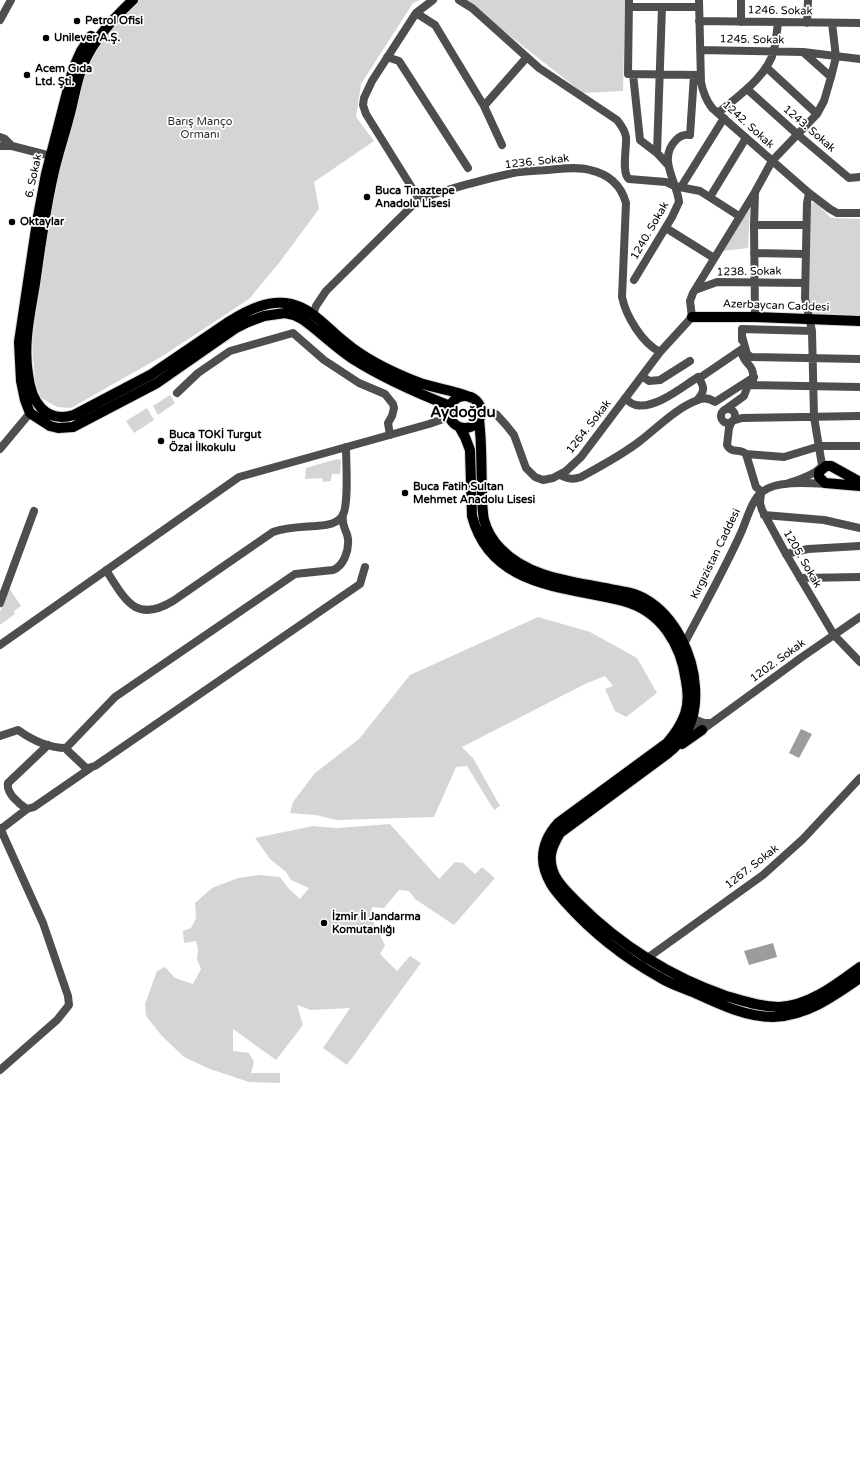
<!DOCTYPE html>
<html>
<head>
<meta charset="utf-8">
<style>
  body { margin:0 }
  canvas { display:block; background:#fff }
</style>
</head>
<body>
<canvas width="860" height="1463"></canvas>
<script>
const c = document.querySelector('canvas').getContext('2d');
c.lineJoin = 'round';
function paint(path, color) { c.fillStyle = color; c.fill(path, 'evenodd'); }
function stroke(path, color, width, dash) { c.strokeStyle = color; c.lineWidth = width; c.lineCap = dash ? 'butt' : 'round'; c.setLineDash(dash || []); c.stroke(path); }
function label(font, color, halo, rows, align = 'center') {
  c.font = font + ' "Varela Round",sans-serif'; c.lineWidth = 3.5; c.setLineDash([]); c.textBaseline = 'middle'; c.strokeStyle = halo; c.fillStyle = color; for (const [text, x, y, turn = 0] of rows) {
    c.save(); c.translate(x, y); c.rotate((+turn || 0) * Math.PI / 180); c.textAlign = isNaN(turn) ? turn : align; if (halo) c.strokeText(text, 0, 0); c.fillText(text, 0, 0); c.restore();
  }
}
const green = new Path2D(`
  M 134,0 L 420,0 L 413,3 L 361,84 L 356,117 L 374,141 L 314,182 L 319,209 L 279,263 L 249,299 L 161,357 L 71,408 L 57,407 L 41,398 L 35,382 L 32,342 L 51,197 L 81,82 L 92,54 Z
  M 464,0 L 625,0 L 623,91 L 583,93 Z
  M 815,202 L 831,218 L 860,219 L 860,318 L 814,316 L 809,298 L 809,204 Z
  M 750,208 L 748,248 L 722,251 Z
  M 170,395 L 175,403 L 158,415 L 153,406 Z
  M 147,408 L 154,420 L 134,433 L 126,421 Z
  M 337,459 L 341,460 L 340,474 L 332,474 L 331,481 L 323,482 L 322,478 L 305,479 L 306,468 Z
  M 9,588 L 21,606 L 14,611 L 15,614 L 0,625 L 0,612 Z
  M 538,617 L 590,632 L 637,658 L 657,693 L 626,717 L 615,711 L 605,689 L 613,686 L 605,676 L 587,683 L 462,747 L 473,758 L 500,806 L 494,810 L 467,766 L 456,767 L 434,817 L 336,820 L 316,815 L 290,813 L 293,802 L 315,773 L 359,739 L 410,675 Z
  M 390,824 L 439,879 L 455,862 L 463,863 L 475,874 L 482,867 L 495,878 L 454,925 L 415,899 L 409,891 L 399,890 L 384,908 L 372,907 L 371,918 L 385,945 L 380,954 L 397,971 L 410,956 L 421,963 L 347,1065 L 323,1048 L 350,1008 L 311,1010 L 297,1005 L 303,1025 L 276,1060 L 233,1029 L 233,1051 L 249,1053 L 254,1062 L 251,1073 L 280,1073 L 280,1083 L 249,1082 L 210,1069 L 184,1057 L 162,1036 L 146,1016 L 145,1004 L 157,971 L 165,967 L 175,978 L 193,984 L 201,969 L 197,959 L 198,949 L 196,941 L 184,943 L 183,931 L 191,928 L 196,918 L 195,903 L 212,888 L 238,878 L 260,875 L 280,877 L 288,888 L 300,899 L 309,888 L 291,880 L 286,872 L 270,859 L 255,838 L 313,826 L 337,828 Z`);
const water = new Path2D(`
  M 801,729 L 812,734 L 799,758 L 789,753 Z
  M 773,943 L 777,957 L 749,965 L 744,951 Z`);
const minor = new Path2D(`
  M 459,0 L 472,8 L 539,68 L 617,120 C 621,125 625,130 626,137 C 627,147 621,173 629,179 L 666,182 L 674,186 L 700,191 L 739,216
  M 629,0 L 628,74 L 698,75
  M 699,0 L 701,82 C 703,93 706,100 712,108 L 809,193 L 830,209 L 837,213 L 860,213
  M 629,7 L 699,7
  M 416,13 L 435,25 L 484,106 L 527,57
  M 0,20 L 11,0
  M 699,21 L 860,23
  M 741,22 L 741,0
  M 807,23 L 808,0
  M 700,50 L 803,52 L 831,77
  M 803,52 L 860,59
  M 387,57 L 399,61 L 468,168
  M 766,67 L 817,114
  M 633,74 L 640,140 L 657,153 L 668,165
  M 747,89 L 797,134 L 849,178 L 860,177
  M 484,106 L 502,145
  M 718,113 C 737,97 768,76 774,50 C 776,41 777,32 778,22
  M 0,137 L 5,139 L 12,146 L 0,146
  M 12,146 L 55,157
  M 657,153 L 662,7
  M 681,187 L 724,118
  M 755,193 L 754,225 L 755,317
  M 710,197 L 746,138
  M 419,199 L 366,114 L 363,105 L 364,98 L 372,81 L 416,13 L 433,0
  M 754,225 L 806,225
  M 666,228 L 714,258
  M 754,253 L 805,254
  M 634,280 L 672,217 L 679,202 C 677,181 657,159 676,140 C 680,136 684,134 690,135 L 694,75
  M 695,290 L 717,282 L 805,283
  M 311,320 L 316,306 L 326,291 L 419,199 C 449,189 481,180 513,173 C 524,171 536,171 547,170 C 560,169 577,166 590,170 C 608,174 621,185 626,203 L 622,297 C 626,316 642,343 660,352
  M 742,336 L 747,354 L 751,357 L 860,359
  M 742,340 L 742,329 L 812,331
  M 742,353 C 744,366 755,362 753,382
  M 642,376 L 649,381 L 660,380 L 690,361
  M 177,393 L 198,373 L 230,351 L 293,333 L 324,360 L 359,383 L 385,394 L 393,404 L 394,408 L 392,416 L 388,423 L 390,435
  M 625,398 C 628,401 632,404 636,405 C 656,409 682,387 698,377 L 701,377 L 742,349
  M 697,400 C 706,391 704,386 698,377
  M 726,409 L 744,396 L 748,385 L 860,387
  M721 416a7 7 0 1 1 14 0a7 7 0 1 1-14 0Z
  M 481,410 L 496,414 L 506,425 L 514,435 L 526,468 L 535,477 L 543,480 L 553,478 L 566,471 L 581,457 L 660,352 L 692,317 L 690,301 L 693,293 L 755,192 L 772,161 L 817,114 L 824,101 L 831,77 L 836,57 L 832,23
  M 860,416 L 742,418 L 732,421 L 729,428 L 727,445 C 731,454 740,448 746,454 L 784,457 L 820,446 L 860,446
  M 0,449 L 30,413
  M 746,454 L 756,487 L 762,492
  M 560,475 C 568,479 573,480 581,477 C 601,466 622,455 640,441 C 658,427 676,408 698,400 C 704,397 709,398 715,402 L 754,377
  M 786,484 C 795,481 818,474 822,465 L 814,417 L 812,331 L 805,298 L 807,203 L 809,193
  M 761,493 L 760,503 L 762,510 L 786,554 L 834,635 L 860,662
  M 343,514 C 341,528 347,529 348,539 C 349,550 344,566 333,570 L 295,574 L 115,697 L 66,748 L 67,750 L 85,767 L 88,768 L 95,766 L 360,584 L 365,567
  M 764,515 L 824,520 L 860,528
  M 786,554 L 808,549 L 860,546
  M 106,570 C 125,599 135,624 173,601 L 273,532 C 286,527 301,527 315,526 C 325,525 337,525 343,515 C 349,502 346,462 346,447
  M 800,578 L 860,577
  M 0,603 L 34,511
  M 0,645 L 239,477 L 429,424 L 449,417
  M 681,647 L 684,644 C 703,608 723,572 740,535 C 746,523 751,500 762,492 C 776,480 810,483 828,484
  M 686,716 L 704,723 L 710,723
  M 684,723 L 702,730 L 802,657 L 860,617
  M 0,736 L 18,730 C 32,740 49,748 66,748
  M 48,745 L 8,783 C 6,793 19,804 27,809 L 34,807 L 92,767
  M 0,828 L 43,923 L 68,996 L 69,1005 L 57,1020 L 0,1070
  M 1,829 L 27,809
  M 646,959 L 763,875 L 803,839 L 860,778`);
const major = new Path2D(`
  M 133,0 C 113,19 94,39 83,65 C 76,81 74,100 69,117 C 64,137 57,156 53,176 C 45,211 40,248 35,284 C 30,314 23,344 28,374 C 31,400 44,424 74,415 L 152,374 L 230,321 C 248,310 269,299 291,304 C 313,309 328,329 345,342 C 366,360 394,373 420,383 C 437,389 455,390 472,398
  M 91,36 L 81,51 L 73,69 L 46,174 L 37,222 L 19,342 L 21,381 L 25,400 L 30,413 L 50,426 L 58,428 L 73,427 L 157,383 L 236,328 L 248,322 L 264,316 L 285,313 L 294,315 L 302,319 C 319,331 335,347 353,359 C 383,378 417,393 450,406
  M 692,317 L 755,317 L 860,321
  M449 412a16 16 0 1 1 32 0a16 16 0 1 1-32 0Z
  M 479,420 C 482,443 481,467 482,490 C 482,500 482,510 484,520 C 487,531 493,541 501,549 C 529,578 572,581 610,589 C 622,591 636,593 647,600 C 662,609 673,623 681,638 C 689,653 694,670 695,687 C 697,714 689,737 667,754 L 560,833 C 551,848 547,859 555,876 C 560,886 570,895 578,903 C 621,946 669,976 726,996 C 744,1001 761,1007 779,1007 C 809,1006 837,984 860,967
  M 460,428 L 465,437 L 470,450 L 472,516 C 491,588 565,586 623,601 C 661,611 681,644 686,681 C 688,692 689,703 685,714 C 681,725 675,734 667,743 L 558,823 C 549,833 543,845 543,858 C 543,867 547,877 551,884 C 555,891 561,897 566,903 C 592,932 625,958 659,977 C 670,984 683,988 695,993 C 719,1004 746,1017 773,1017 C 806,1016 833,997 860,978
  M 860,482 L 831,466 L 826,466 L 819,472 L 819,477 L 825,483 L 860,486
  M 682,744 L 702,730`);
const markers = [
  [77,21,4,"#000"],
  [46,38,4,"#000"],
  [27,75,4,"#000"],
  [367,197,4,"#000"],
  [12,222,4,"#000"],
  [161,441,4,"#000"],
  [405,493,4,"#000"],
  [324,923,4,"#000"]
];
const streetNames = [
  ["1246. Sokak",780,11,1],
  ["1245. Sokak",752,40,1],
  ["1242. Sokak",748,125,42],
  ["1243. Sokak",809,129,41],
  ["1236. Sokak",537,162,-6],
  ["6. Sokak",34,176,-78],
  ["1240. Sokak",650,231,-60],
  ["1238. Sokak",749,272,-1],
  ["Azerbaycan Caddesi",776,306,2],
  ["1264. Sokak",589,427,-52],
  ["Kırgızistan Caddesi",716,554,-64],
  ["1205. Sokak",802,559,60],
  ["1202. Sokak",778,661,-36],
  ["1267. Sokak",752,867,-38]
];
const poiNames = [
  ["Petrol Ofisi",85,21],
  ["Unilever A.Ş.",54,38],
  ["Acem Gıda",35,69],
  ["Ltd. Şti.",35,82],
  ["Buca Tınaztepe",375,191],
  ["Anadolu Lisesi",375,204],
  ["Oktaylar",20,222],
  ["Buca TOKİ Turgut",169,435],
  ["Özal İlkokulu",169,448],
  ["Buca Fatih Sultan",413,487],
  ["Mehmet Anadolu Lisesi",413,500],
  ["İzmir İl Jandarma",332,917],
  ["Komutanlığı",332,930]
];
const parkNames = [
  ["Barış Manço",200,122],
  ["Ormanı",200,135]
];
const districtNames = [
  ["Aydoğdu",463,413]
];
paint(green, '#d5d5d5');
paint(water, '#9c9c9c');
stroke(major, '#dbdbdb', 12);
stroke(minor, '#4e4e4e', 8);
stroke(major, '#000', 10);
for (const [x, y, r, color] of markers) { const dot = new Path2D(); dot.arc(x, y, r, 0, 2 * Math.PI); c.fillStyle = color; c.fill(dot); stroke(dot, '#fff', 1.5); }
label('11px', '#000', '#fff', streetNames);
label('bold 11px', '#000', '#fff', poiNames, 'left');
label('11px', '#2c2c2c', '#fff', parkNames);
label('bold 15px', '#000', '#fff', districtNames);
</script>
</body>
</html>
